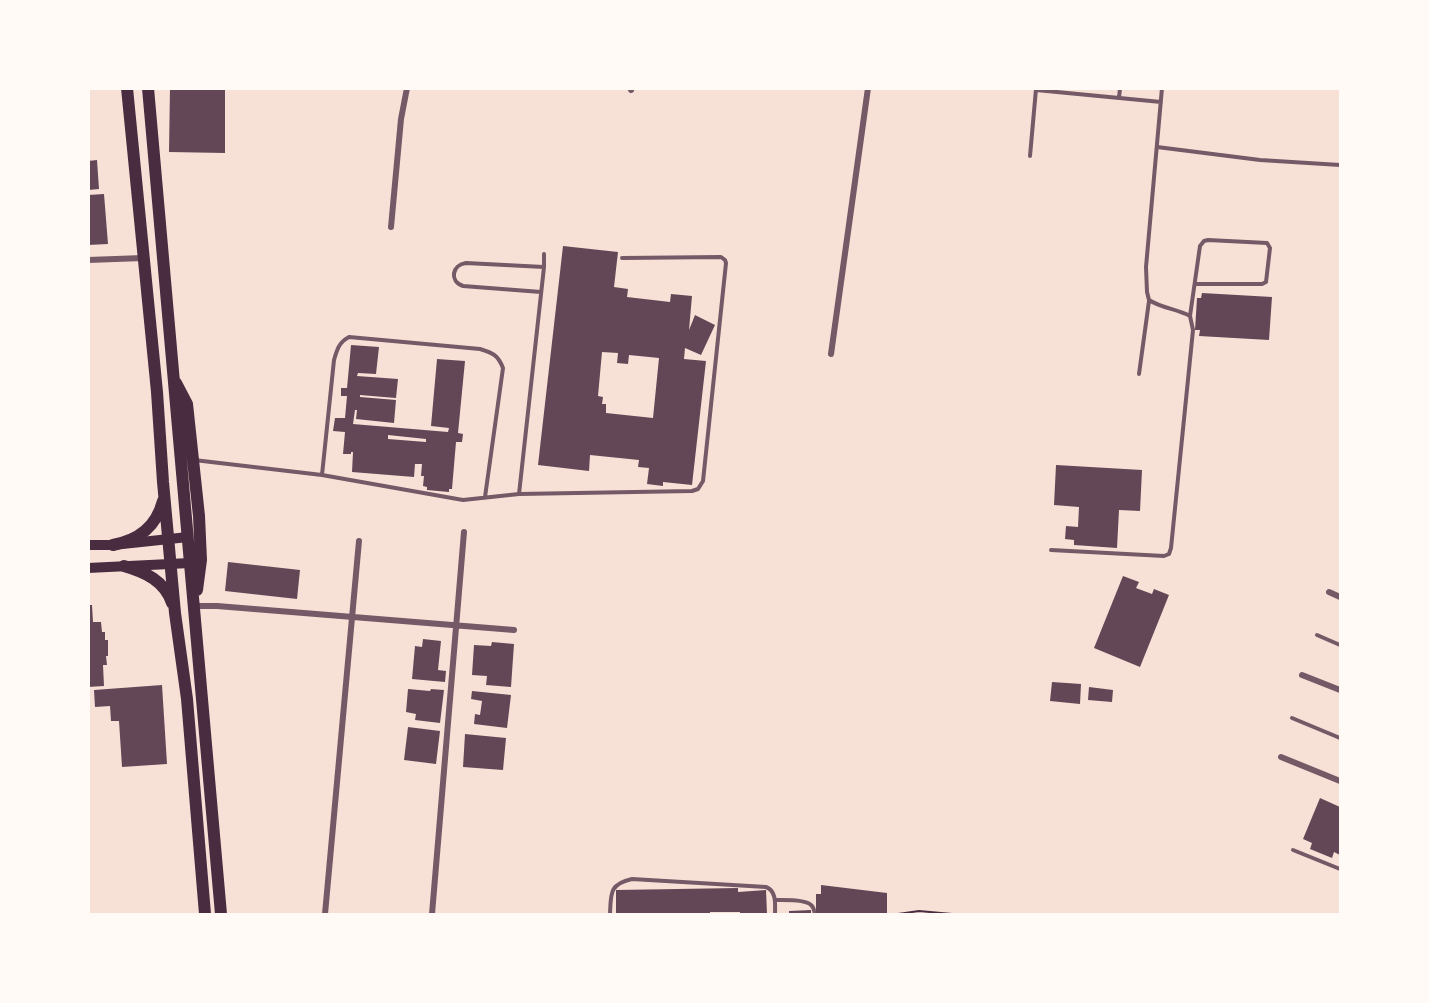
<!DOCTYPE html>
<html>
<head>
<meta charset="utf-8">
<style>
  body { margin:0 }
  #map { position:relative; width:1429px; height:1003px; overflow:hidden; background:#f7e1d7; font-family:"IBM Plex Sans",sans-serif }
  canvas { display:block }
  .frame { position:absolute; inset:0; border:90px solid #fffaf5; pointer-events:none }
</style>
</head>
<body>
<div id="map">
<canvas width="1429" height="1003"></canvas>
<div class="frame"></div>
</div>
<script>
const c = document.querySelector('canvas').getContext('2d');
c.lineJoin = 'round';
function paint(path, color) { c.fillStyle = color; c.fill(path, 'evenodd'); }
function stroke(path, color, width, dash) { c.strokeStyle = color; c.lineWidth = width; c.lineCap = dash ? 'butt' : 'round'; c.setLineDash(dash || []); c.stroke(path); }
const building = new Path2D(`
  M 170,88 L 225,88 L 225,153 L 169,152 Z
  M 97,160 L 99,189 L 88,190 L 88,161 Z
  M 104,194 L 108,244 L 88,245 L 88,195 Z
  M 563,246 L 618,252 L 614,287 L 628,289 L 627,297 L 670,302 L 671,294 L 692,296 L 689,330 L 695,315 L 715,325 L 701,355 L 685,348 L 684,359 L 706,361 L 692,485 L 663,482 L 663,486 L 647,484 L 649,468 L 638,467 L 639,460 L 590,455 L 589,471 L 538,465 ZM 602,352 L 618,353 L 617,363 L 628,364 L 629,355 L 659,358 L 653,418 L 606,413 L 606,404 L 602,404 L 603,397 L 598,396 Z
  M 1202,293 L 1272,297 L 1269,340 L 1199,336 L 1200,330 L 1195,330 L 1197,298 L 1201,298 Z
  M 351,345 L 379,347 L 376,374 L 358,373 L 357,376 L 398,379 L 396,398 L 360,395 L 360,397 L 396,400 L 394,423 L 356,419 L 357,410 L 355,410 L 353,424 L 448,432 L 449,428 L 431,426 L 437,359 L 465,361 L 458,433 L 463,434 L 462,442 L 456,442 L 452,489 L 449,489 L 449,492 L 427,490 L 427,487 L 423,486 L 424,476 L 421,476 L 422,464 L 415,464 L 414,477 L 352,472 L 353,452 L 351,452 L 351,454 L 343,454 L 345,432 L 333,431 L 335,418 L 345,418 L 347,396 L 341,396 L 341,388 L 347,388 ZM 388,435 L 426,439 L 426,442 L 388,439 Z
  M 1056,465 L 1142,470 L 1140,511 L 1119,510 L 1117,548 L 1074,545 L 1074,540 L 1065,539 L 1066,526 L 1078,527 L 1079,507 L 1054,505 Z
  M 228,562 L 300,570 L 297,599 L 225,591 Z
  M 1123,576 L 1139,582 L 1136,588 L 1152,594 L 1154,589 L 1169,595 L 1140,667 L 1094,648 Z
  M 88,605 L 92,605 L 93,622 L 101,622 L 102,632 L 105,632 L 105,640 L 108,640 L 108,656 L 106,656 L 107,665 L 103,665 L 104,686 L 88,687 Z
  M 423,639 L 441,641 L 438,670 L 446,671 L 445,682 L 412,679 L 415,646 L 422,647 Z
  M 492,642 L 514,644 L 511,687 L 486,685 L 487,676 L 472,675 L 474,645 L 491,646 Z
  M 1052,682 L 1081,684 L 1080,704 L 1050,701 Z
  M 162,685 L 167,764 L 122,767 L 119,721 L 111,721 L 110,706 L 95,707 L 94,690 Z
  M 1089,687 L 1113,690 L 1112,702 L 1088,700 Z
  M 408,689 L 430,691 L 431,689 L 444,690 L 440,723 L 415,720 L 416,714 L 406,712 Z
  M 472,691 L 511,695 L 507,728 L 474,724 L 475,714 L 480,715 L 482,701 L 471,699 Z
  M 408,727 L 440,731 L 436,764 L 404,760 Z
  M 465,734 L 506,738 L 503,770 L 463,767 Z
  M 1320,798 L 1340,807 L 1340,855 L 1334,852 L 1332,858 L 1310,849 L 1312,843 L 1303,839 Z
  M 821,885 L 887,893 L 887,914 L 816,914 L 816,894 L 821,894 Z
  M 738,888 L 738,892 L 766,890 L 767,914 L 740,914 L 740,912 L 710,912 L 710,914 L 616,914 L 616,890 Z
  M 811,910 L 811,914 L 789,914 L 789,911 Z`);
const path = new Path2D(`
  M 898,914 L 919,911 L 952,914`);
const service = new Path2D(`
  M 1036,90 L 1161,102
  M 1119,98 L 1120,88
  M 1157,147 L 1260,160 L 1340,165
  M 1030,156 L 1036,89
  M 541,292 L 463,286 C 449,281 452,265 466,263 L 544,267
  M 1190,316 L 1200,246 L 1204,241 L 1208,240 L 1267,243 L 1270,248 L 1266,282 L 1262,284 L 1195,284
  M 1139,374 L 1149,301
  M 194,460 L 322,475 L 463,500 L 519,494 L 692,491 L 698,489 L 703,481 L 726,263 L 725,260 L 721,257 L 622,258
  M 322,475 L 334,360 C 337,350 339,342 349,337 L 480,349 C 493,353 498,355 503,368 L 485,497
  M 519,494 L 544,267 L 544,254
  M 1051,550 L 1164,556 L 1169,554 L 1171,548 L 1193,330 L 1190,316 C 1177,309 1161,308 1149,300 L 1147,292 L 1146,267 L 1162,88
  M 1317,635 L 1340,645
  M 1292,718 L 1340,738
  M 1293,850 L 1340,869
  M 775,900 C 783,900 806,899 811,905 C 814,907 814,911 815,914
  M 610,914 C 611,894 609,884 632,879 L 766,887 C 777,891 775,905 775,914`);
const minor = new Path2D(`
  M 630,88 L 631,90
  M 391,227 L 401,119 L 407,88
  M 88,260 L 143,258
  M 831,354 L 868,88
  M 1329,592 L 1340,597
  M 195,606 L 217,606 L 514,630
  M 1302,675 L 1340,690
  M 1281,757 L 1340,781
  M 325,914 L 359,541
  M 432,914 L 464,532`);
const secondary = new Path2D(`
  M 88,545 L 113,545 L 188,537
  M 88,568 L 190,563`);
const primary = new Path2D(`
  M 127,88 L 157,392 L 163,482 L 175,613 L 187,699 L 205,914
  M 148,88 L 221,914
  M 176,383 L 187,404 L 199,516 L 201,560 L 197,590
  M 113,545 C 139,540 156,527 163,501
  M 124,566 C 145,572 165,581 172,603`);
paint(building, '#644757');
stroke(path, '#4a2c40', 2);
stroke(service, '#755966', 4);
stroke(minor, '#755966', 6);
stroke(secondary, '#4a2c40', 10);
stroke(primary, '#4a2c40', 12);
</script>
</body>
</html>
